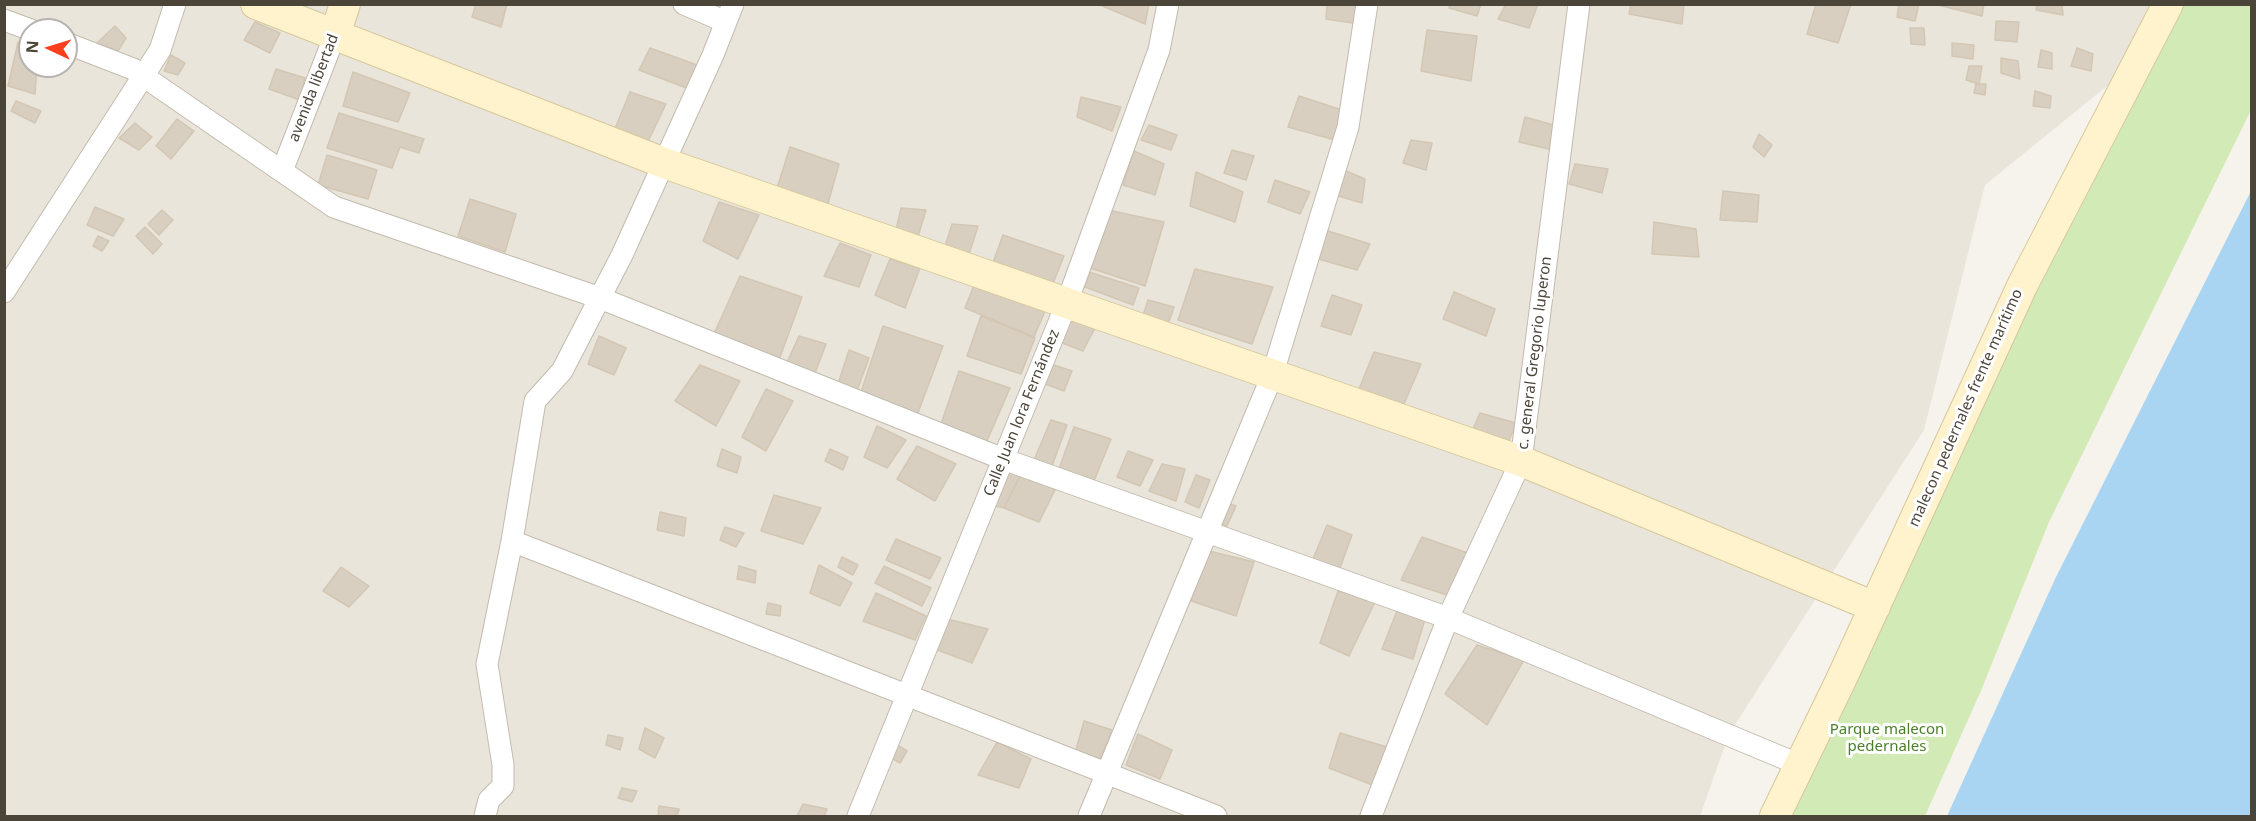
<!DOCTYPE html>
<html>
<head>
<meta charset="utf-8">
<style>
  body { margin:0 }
  #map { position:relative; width:2256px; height:821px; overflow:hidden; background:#f6f3ec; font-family:"Noto Sans",sans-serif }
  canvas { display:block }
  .frame { position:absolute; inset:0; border:6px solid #4b4439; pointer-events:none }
  .north { position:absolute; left:18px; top:18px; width:60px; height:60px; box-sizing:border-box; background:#fff; border:2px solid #b7b4b0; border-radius:50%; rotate:274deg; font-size:16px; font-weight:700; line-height:24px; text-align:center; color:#4b4439 }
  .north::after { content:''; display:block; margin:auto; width:21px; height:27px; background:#fc3f1d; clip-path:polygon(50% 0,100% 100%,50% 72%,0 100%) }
</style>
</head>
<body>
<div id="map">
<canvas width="2256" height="821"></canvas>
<div class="frame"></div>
<div class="north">N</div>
</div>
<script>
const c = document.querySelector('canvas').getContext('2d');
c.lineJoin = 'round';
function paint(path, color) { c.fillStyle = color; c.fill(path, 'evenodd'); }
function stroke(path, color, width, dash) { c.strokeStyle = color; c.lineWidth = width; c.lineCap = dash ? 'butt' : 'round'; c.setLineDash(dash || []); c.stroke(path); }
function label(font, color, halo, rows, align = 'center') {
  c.font = font + ' "Noto Sans",sans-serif'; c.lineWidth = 6; c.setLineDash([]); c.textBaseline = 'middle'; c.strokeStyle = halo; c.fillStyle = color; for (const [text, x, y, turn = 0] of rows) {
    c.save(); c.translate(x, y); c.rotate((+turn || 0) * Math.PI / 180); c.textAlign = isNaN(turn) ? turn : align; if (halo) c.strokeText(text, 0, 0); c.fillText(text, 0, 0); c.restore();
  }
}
const residential = new Path2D(`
  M 5,5 L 2207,5 L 1985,185 L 1924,430 L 1729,734 L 1700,816 L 5,816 ZM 30,30 L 66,30 L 66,66 L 30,66 Z`);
const green = new Path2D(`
  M 2168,5 L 2251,5 L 2251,110 L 2049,522 L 1980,693 L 1925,816 L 1780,816 Z`);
const water = new Path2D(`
  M 2251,191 L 2251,816 L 1947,816 L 2056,577 Z`);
const building = new Path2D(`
  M 476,4 L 507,4 L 501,27 L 472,17 Z
  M 1098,4 L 1149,4 L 1145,24 Z
  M 1327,4 L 1361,4 L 1359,24 L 1326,19 Z
  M 1450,4 L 1481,4 L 1477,16 L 1449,8 Z
  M 1506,4 L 1538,4 L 1529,28 L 1498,19 Z
  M 1631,4 L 1684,4 L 1682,24 L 1629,14 Z
  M 1816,4 L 1851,4 L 1838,43 L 1807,34 Z
  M 1899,4 L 1919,4 L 1915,21 L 1897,17 Z
  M 1934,4 L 1984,4 L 1982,16 Z
  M 2037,4 L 2062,4 L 2063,15 L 2036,10 Z
  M 1996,21 L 2019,22 L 2017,42 L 1995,40 Z
  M 255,22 L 280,33 L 270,53 L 244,40 Z
  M 115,26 L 126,38 L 118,51 L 97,43 Z
  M 1910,28 L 1924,28 L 1925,45 L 1911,44 Z
  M 1427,30 L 1477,36 L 1471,81 L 1421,71 Z
  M 18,42 L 30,45 L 30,66 L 37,66 L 35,94 L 8,86 Z
  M 1952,43 L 1974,45 L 1973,59 L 1952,56 Z
  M 650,48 L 700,66 L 689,89 L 639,70 Z
  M 2077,48 L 2093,54 L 2091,71 L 2071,66 Z
  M 2041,50 L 2052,53 L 2052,69 L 2038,67 Z
  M 171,55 L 185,63 L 178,75 L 164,71 Z
  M 2001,58 L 2018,61 L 2020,79 L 2001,73 Z
  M 1969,66 L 1982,66 L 1979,84 L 1966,80 Z
  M 276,69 L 305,78 L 300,100 L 269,89 Z
  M 353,72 L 410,93 L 398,122 L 343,106 Z
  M 1976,84 L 1986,84 L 1985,95 L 1974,93 Z
  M 2035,91 L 2051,96 L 2050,108 L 2033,106 Z
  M 630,92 L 666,104 L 641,156 L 610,141 Z
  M 1299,96 L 1345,111 L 1335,140 L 1288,127 Z
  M 1081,97 L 1121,107 L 1112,131 L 1077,117 Z
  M 16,101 L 41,111 L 35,123 L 11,111 Z
  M 339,113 L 424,139 L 419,153 L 400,147 L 392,168 L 327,148 Z
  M 1525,117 L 1564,128 L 1557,151 L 1519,142 Z
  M 177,119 L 194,131 L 171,159 L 156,146 Z
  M 135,123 L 152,137 L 139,150 L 119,138 Z
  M 1149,125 L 1177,135 L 1171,150 L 1141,140 Z
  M 1759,134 L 1772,145 L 1764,157 L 1753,147 Z
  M 1411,140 L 1432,143 L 1426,170 L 1403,163 Z
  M 790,147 L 839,164 L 824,218 L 773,201 Z
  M 1232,150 L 1254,156 L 1246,180 L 1224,173 Z
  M 1134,151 L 1164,164 L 1155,195 L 1123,185 Z
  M 327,155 L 377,170 L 368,199 L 318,185 Z
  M 1575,164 L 1608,169 L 1602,193 L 1569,184 Z
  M 1344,170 L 1365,179 L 1362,203 L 1335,195 Z
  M 1196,172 L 1243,192 L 1235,222 L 1190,206 Z
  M 1275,180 L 1310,192 L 1300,214 L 1268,202 Z
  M 1723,191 L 1759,195 L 1757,222 L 1720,220 Z
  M 470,199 L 516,214 L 505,252 L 458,236 Z
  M 719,202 L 759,215 L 738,259 L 703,241 Z
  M 95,207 L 124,219 L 113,236 L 87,225 Z
  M 901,208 L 926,210 L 914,250 L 893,243 Z
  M 162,210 L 173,220 L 159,235 L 148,224 Z
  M 1108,210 L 1164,222 L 1145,286 L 1084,266 Z
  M 1654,222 L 1696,229 L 1699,257 L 1652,254 Z
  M 952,224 L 978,226 L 965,267 L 941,259 Z
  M 145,227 L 162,244 L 153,254 L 136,236 Z
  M 1328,231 L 1370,244 L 1357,270 L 1315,258 Z
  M 1003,235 L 1064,256 L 1050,291 L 990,271 Z
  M 98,236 L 109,241 L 102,251 L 93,246 Z
  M 840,243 L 871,255 L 859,287 L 824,276 Z
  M 890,259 L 920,268 L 905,308 L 875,295 Z
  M 1195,269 L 1273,287 L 1252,344 L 1178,320 Z
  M 1083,270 L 1139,288 L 1133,305 L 1077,284 Z
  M 740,276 L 802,297 L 776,368 L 709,345 Z
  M 976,280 L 1048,304 L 1034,337 L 965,308 Z
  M 1454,292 L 1495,309 L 1486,336 L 1443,319 Z
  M 1332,295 L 1362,305 L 1351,335 L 1321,326 Z
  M 1148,300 L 1174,307 L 1164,336 L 1139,328 Z
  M 981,316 L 1035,338 L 1021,374 L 967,356 Z
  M 1061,316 L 1095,328 L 1083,351 L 1052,339 Z
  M 883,326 L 943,346 L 916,418 L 859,398 Z
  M 599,336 L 626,348 L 614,375 L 588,364 Z
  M 799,336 L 826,344 L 812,381 L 783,371 Z
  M 849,350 L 869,358 L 855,396 L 836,390 Z
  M 1374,352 L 1421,364 L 1401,411 L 1357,394 Z
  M 1045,362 L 1072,371 L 1064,391 L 1037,381 Z
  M 700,365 L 740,381 L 716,426 L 675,401 Z
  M 959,371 L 1010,388 L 986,443 L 940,427 Z
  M 766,389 L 793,401 L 766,451 L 742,437 Z
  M 1480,413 L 1516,423 L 1506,448 L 1470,436 Z
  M 1051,420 L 1067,425 L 1052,466 L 1034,460 Z
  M 877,426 L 906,440 L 887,468 L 864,457 Z
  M 1074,427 L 1111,439 L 1094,481 L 1059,469 Z
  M 917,446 L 956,464 L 935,501 L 897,479 Z
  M 722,449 L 741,457 L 737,473 L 717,466 Z
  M 830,449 L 848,457 L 843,470 L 825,461 Z
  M 1128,451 L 1153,460 L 1140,486 L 1117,477 Z
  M 1162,464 L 1185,469 L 1176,501 L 1149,491 Z
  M 1001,467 L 1020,476 L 1004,508 L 988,504 Z
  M 1196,475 L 1210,480 L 1199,508 L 1185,502 Z
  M 1020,476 L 1056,488 L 1039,522 L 1004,508 Z
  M 774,495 L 821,508 L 803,544 L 761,531 Z
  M 1217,500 L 1236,506 L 1227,526 L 1210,520 Z
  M 660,512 L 686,518 L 684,536 L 657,530 Z
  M 1327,525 L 1352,535 L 1340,568 L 1313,559 Z
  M 725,527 L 744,533 L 736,547 L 720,540 Z
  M 1422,537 L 1479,557 L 1459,599 L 1401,580 Z
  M 896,539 L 941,558 L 930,579 L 886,560 Z
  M 1205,550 L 1254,562 L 1236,616 L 1191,601 Z
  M 842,557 L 858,565 L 853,575 L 838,567 Z
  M 819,565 L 852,583 L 840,606 L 810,593 Z
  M 739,566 L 756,571 L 755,583 L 737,579 Z
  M 884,566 L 931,588 L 922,606 L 875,583 Z
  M 341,567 L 369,586 L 349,607 L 323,591 Z
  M 1338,591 L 1375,602 L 1349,656 L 1320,643 Z
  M 876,593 L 926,616 L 915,640 L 863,621 Z
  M 768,603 L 781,606 L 780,616 L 766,614 Z
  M 1397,611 L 1425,619 L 1413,659 L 1382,649 Z
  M 939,617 L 988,629 L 972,663 L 927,646 Z
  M 1477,645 L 1524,660 L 1487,725 L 1445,694 Z
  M 1084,721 L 1112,730 L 1100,759 L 1076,750 Z
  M 645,728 L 664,738 L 655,758 L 639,749 Z
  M 1340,733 L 1387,747 L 1375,786 L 1329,768 Z
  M 1138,734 L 1172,750 L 1160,779 L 1126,765 Z
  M 608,735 L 623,738 L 620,750 L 606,745 Z
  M 891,741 L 907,751 L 900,763 L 886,755 Z
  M 997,742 L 1031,759 L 1019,788 L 978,775 Z
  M 622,788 L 637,791 L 632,802 L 618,798 Z
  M 803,804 L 827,809 L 824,816 L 797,816 Z
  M 659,806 L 679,809 L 677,816 L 658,816 Z`);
const street = new Path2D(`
  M 684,4 L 726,22
  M 4,20 L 31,30
  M 66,43 L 133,69 L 334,207 L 600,298 L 1003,459 L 1448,618 L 1800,765
  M 282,171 L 335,35
  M 4,292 L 160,50 L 175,4
  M 512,541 L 1216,816
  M 485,816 L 489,800 L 503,786 L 503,765 L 487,664 L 512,541 L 535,401 L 562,371 L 622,255 L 713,55 L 733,4
  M 858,816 L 1066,305 L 1159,50 L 1168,4
  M 1089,816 L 1272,376 L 1348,127 L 1367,4
  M 1371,816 L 1448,618 L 1521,461 L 1579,4`);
const secondary = new Path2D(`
  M 256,4 L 664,163 L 1521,461 L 1875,607
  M 335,35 L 345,4
  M 1775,816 L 1840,682 L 2023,284 L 2168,4`);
const streetNames = [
  ["avenida libertad",314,88,-69],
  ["c. general Gregorio luperon",1535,353,-83],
  ["malecon pedernales frente marítimo",1966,408,-66],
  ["Calle Juan lora Fernández",1022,413,-68]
];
const parkNames = [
  ["Parque malecon",1887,730],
  ["pedernales",1887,747]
];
paint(residential, '#eae5da');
paint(green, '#d2eab5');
paint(water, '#a9d4f2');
paint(building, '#d8cfc1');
stroke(building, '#d3c7b4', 1.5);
stroke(street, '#c2bbae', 23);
stroke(secondary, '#d6c79b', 32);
stroke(street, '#fff', 21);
stroke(secondary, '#fff3cd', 30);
label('15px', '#4b4439', '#fff', streetNames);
label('15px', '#4a7f2a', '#fff', parkNames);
</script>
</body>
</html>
